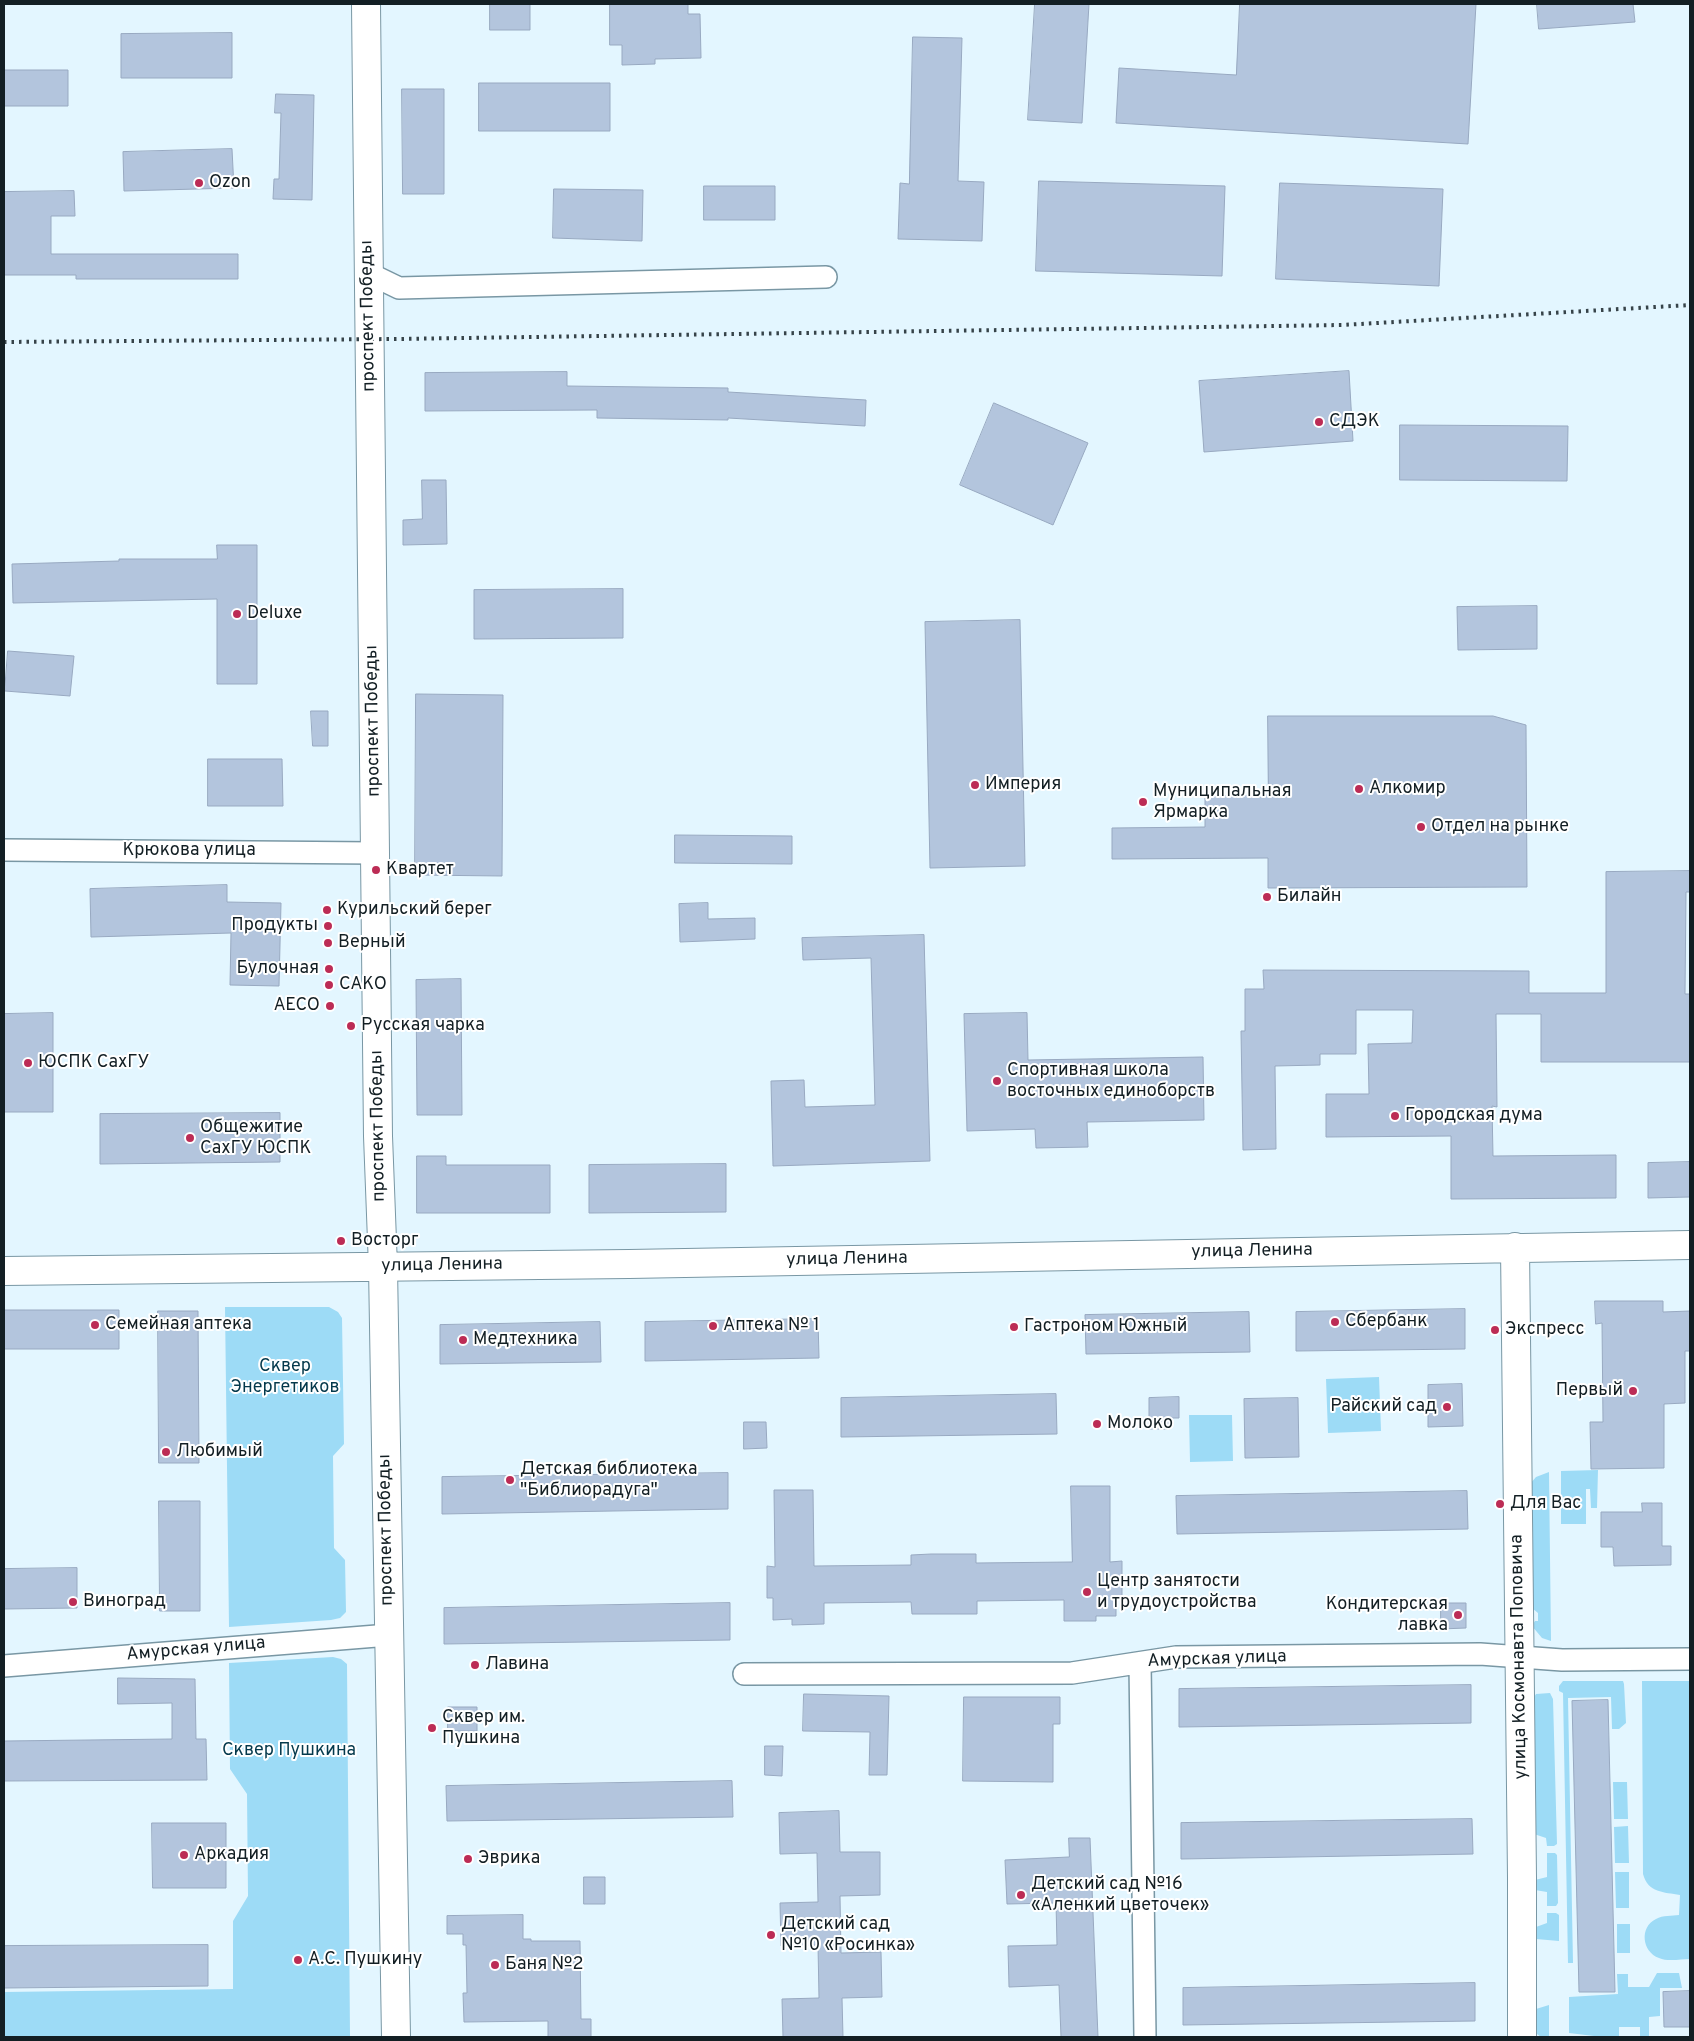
<!DOCTYPE html>
<html>
<head>
<meta charset="utf-8">
<style>
  body { margin:0 }
  #map { position:relative; width:1694px; height:2041px; overflow:hidden; background:#e3f6ff; font-family:Overpass,sans-serif }
  canvas { display:block }
  .frame { position:absolute; inset:0; border:5px solid #131f24; pointer-events:none }
</style>
</head>
<body>
<div id="map">
<canvas width="1694" height="2041"></canvas>
<div class="frame"></div>
</div>
<script>
const c = document.querySelector('canvas').getContext('2d');
c.lineJoin = 'round';
function paint(path, color) { c.fillStyle = color; c.fill(path, 'evenodd'); }
function stroke(path, color, width, dash) { c.strokeStyle = color; c.lineWidth = width; c.lineCap = dash ? 'butt' : 'round'; c.setLineDash(dash || []); c.stroke(path); }
function label(font, color, halo, rows, align = 'center') {
  c.font = font + ' Overpass,sans-serif'; c.lineWidth = 4; c.setLineDash([]); c.textBaseline = 'middle'; c.strokeStyle = halo; c.fillStyle = color; for (const [text, x, y, turn = 0] of rows) {
    c.save(); c.translate(x, y); c.rotate((+turn || 0) * Math.PI / 180); c.textAlign = isNaN(turn) ? turn : align; if (halo) c.strokeText(text, 0, 0); c.fillText(text, 0, 0); c.restore();
  }
}
const green = new Path2D(`
  M 225,1307 L 329,1307 L 338,1312 L 342,1318 L 344,1444 L 333,1456 L 334,1548 L 345,1560 L 346,1612 L 340,1618 L 331,1620 L 229,1627 Z
  M 1379,1377 L 1381,1431 L 1328,1433 L 1326,1379 Z
  M 1189,1415 L 1232,1415 L 1233,1461 L 1190,1462 Z
  M 1598,1470 L 1597,1508 L 1591,1508 L 1590,1489 L 1586,1489 L 1586,1524 L 1561,1524 L 1561,1471 Z
  M 1549,1472 L 1551,1641 L 1542,1638 L 1532,1626 L 1535,1621 L 1538,1621 L 1538,1613 L 1532,1608 L 1530,1484 L 1536,1477 Z
  M 333,1657 L 341,1659 L 347,1664 L 350,2037 L 4,2037 L 4,1992 L 233,1989 L 233,1921 L 248,1896 L 247,1794 L 230,1769 L 229,1663 Z
  M 1563,1681 L 1623,1681 L 1624,1684 L 1626,1723 L 1619,1729 L 1612,1729 L 1611,1697 L 1568,1698 L 1573,1963 L 1568,1963 L 1563,1693 L 1559,1691 L 1559,1686 Z
  M 1642,1681 L 1690,1681 L 1690,1959 C 1681,1959 1668,1962 1659,1958 C 1642,1952 1639,1927 1656,1919 C 1663,1915 1672,1916 1679,1915 L 1680,1895 C 1664,1892 1648,1893 1643,1874 Z
  M 1550,1693 L 1553,1699 L 1557,1844 L 1554,1846 L 1547,1846 L 1546,1838 L 1534,1834 L 1533,1699 L 1536,1694 Z
  M 1613,1782 L 1627,1782 L 1628,1819 L 1614,1819 Z
  M 1628,1826 L 1629,1863 L 1615,1863 L 1614,1827 Z
  M 1547,1853 L 1555,1853 L 1557,1855 L 1558,1903 L 1556,1906 L 1547,1906 L 1547,1892 L 1535,1890 L 1535,1880 L 1547,1877 Z
  M 1615,1872 L 1629,1872 L 1629,1908 L 1616,1908 Z
  M 1547,1913 L 1556,1913 L 1559,1915 L 1559,1941 L 1536,1939 L 1536,1927 L 1547,1923 Z
  M 1617,1924 L 1630,1924 L 1630,1953 L 1617,1953 Z
  M 1657,1973 L 1679,1973 L 1682,1988 L 1660,1988 L 1660,2016 L 1649,2017 L 1649,2036 L 1640,2036 L 1640,2027 L 1619,2027 L 1619,2036 L 1594,2036 L 1569,2033 L 1569,1997 L 1618,1994 L 1617,1974 L 1628,1974 L 1628,1987 L 1649,1987 Z
  M 1549,2005 L 1549,2037 L 1541,2037 L 1537,2034 L 1536,2009 Z`);
const building = new Path2D(`
  M 490,4 L 530,4 L 530,30 L 490,30 Z
  M 610,4 L 688,4 L 688,14 L 700,14 L 701,58 L 655,59 L 655,64 L 622,65 L 622,45 L 610,45 Z
  M 1035,4 L 1089,4 L 1082,123 L 1028,120 Z
  M 1240,4 L 1476,4 L 1468,144 L 1116,123 L 1119,68 L 1236,75 Z
  M 1537,4 L 1633,4 L 1635,22 L 1539,29 Z
  M 232,33 L 232,78 L 121,78 L 121,34 Z
  M 913,37 L 962,38 L 958,181 L 984,182 L 982,241 L 898,239 L 900,183 L 909,184 Z
  M 4,70 L 68,70 L 68,106 L 4,106 Z
  M 479,83 L 610,83 L 610,131 L 479,131 Z
  M 402,89 L 444,89 L 444,194 L 403,194 Z
  M 276,94 L 314,95 L 312,200 L 273,199 L 274,179 L 279,179 L 281,113 L 275,113 Z
  M 232,149 L 234,188 L 124,191 L 123,152 Z
  M 1039,181 L 1225,186 L 1222,276 L 1036,271 Z
  M 1280,183 L 1443,189 L 1439,286 L 1276,279 Z
  M 704,186 L 775,186 L 775,220 L 704,220 Z
  M 554,189 L 643,190 L 642,241 L 553,238 Z
  M 74,191 L 75,216 L 51,216 L 51,254 L 238,254 L 238,279 L 76,279 L 76,275 L 4,275 L 4,192 Z
  M 1349,371 L 1353,441 L 1204,452 L 1199,381 Z
  M 567,372 L 567,386 L 728,388 L 728,392 L 866,400 L 865,426 L 728,418 L 728,420 L 597,418 L 597,410 L 425,411 L 425,373 Z
  M 994,403 L 1088,443 L 1053,525 L 960,485 Z
  M 1400,425 L 1568,426 L 1567,481 L 1400,480 Z
  M 422,480 L 446,480 L 447,544 L 403,545 L 403,520 L 422,519 Z
  M 217,545 L 257,545 L 257,684 L 217,684 L 217,599 L 13,603 L 12,564 L 119,561 L 119,559 L 217,559 Z
  M 623,589 L 623,638 L 474,639 L 474,590 Z
  M 1537,606 L 1537,649 L 1458,650 L 1457,607 Z
  M 1020,620 L 1025,866 L 930,868 L 925,622 Z
  M 8,651 L 74,656 L 70,696 L 5,691 Z
  M 416,694 L 503,695 L 502,876 L 415,875 Z
  M 311,711 L 328,711 L 328,746 L 313,746 Z
  M 1268,716 L 1493,716 L 1526,725 L 1527,887 L 1268,888 L 1268,858 L 1112,859 L 1112,828 L 1205,827 L 1205,796 L 1268,795 Z
  M 208,759 L 282,759 L 283,806 L 208,806 Z
  M 675,835 L 792,836 L 792,864 L 675,863 Z
  M 1690,871 L 1690,892 L 1686,892 L 1685,994 L 1690,994 L 1690,1062 L 1541,1062 L 1541,1014 L 1496,1014 L 1497,1107 L 1492,1106 L 1493,1156 L 1616,1155 L 1616,1198 L 1451,1199 L 1451,1136 L 1326,1137 L 1326,1094 L 1369,1094 L 1368,1044 L 1412,1043 L 1413,1010 L 1356,1010 L 1356,1054 L 1320,1054 L 1320,1065 L 1275,1066 L 1276,1149 L 1243,1150 L 1241,1031 L 1245,1031 L 1245,989 L 1264,989 L 1263,970 L 1529,971 L 1529,993 L 1606,993 L 1606,872 Z
  M 227,885 L 227,902 L 281,903 L 279,986 L 230,985 L 231,933 L 91,937 L 90,889 Z
  M 708,903 L 708,919 L 755,918 L 755,939 L 680,942 L 679,904 Z
  M 924,935 L 930,1161 L 773,1166 L 771,1081 L 804,1080 L 805,1107 L 875,1105 L 871,958 L 803,960 L 802,938 Z
  M 461,979 L 462,1115 L 417,1115 L 416,980 Z
  M 53,1013 L 53,1112 L 4,1112 L 4,1014 Z
  M 1027,1013 L 1028,1060 L 1203,1057 L 1204,1120 L 1087,1122 L 1088,1147 L 1036,1148 L 1035,1129 L 967,1131 L 964,1014 Z
  M 280,1113 L 280,1162 L 100,1164 L 100,1114 Z
  M 417,1156 L 446,1156 L 446,1165 L 550,1165 L 550,1213 L 417,1213 Z
  M 1690,1162 L 1690,1197 L 1648,1198 L 1648,1163 Z
  M 726,1164 L 726,1212 L 589,1213 L 589,1165 Z
  M 1595,1301 L 1663,1301 L 1663,1312 L 1690,1311 L 1690,1351 L 1685,1351 L 1685,1403 L 1664,1404 L 1664,1468 L 1591,1469 L 1590,1422 L 1603,1422 L 1602,1323 L 1596,1324 Z
  M 1465,1309 L 1465,1349 L 1296,1351 L 1296,1312 Z
  M 4,1310 L 119,1310 L 119,1349 L 4,1349 Z
  M 158,1311 L 198,1311 L 199,1463 L 159,1463 Z
  M 1249,1312 L 1250,1352 L 1086,1354 L 1085,1315 Z
  M 818,1319 L 819,1358 L 645,1361 L 645,1322 Z
  M 600,1322 L 601,1362 L 440,1364 L 440,1325 Z
  M 1462,1384 L 1463,1426 L 1428,1427 L 1428,1385 Z
  M 1056,1394 L 1057,1434 L 841,1437 L 841,1398 Z
  M 1179,1397 L 1179,1418 L 1170,1418 L 1170,1429 L 1149,1429 L 1149,1398 Z
  M 1298,1398 L 1299,1457 L 1245,1458 L 1244,1399 Z
  M 744,1422 L 766,1422 L 767,1448 L 744,1449 Z
  M 728,1473 L 728,1509 L 442,1514 L 442,1477 Z
  M 1071,1486 L 1110,1486 L 1110,1562 L 1122,1561 L 1122,1598 L 1116,1598 L 1116,1616 L 1096,1616 L 1096,1621 L 1064,1621 L 1064,1600 L 977,1601 L 977,1614 L 912,1614 L 911,1602 L 824,1603 L 824,1624 L 792,1625 L 792,1619 L 773,1620 L 773,1598 L 767,1598 L 767,1566 L 775,1567 L 774,1490 L 813,1490 L 814,1566 L 911,1565 L 911,1555 L 931,1554 L 976,1554 L 976,1563 L 1072,1562 Z
  M 1467,1491 L 1468,1529 L 1177,1534 L 1176,1496 Z
  M 159,1501 L 200,1501 L 200,1611 L 160,1611 Z
  M 1642,1503 L 1662,1503 L 1662,1546 L 1671,1546 L 1671,1565 L 1614,1566 L 1613,1547 L 1601,1547 L 1601,1512 L 1642,1512 Z
  M 77,1568 L 77,1608 L 4,1609 L 4,1569 Z
  M 730,1603 L 730,1640 L 444,1644 L 444,1608 Z
  M 1441,1603 L 1466,1603 L 1466,1628 L 1441,1629 Z
  M 118,1678 L 195,1679 L 196,1739 L 206,1739 L 207,1780 L 4,1781 L 4,1741 L 172,1739 L 172,1703 L 118,1704 Z
  M 1471,1685 L 1471,1723 L 1179,1727 L 1179,1689 Z
  M 804,1694 L 889,1696 L 887,1775 L 869,1775 L 870,1732 L 803,1731 Z
  M 964,1697 L 1060,1697 L 1060,1724 L 1053,1724 L 1053,1782 L 963,1781 Z
  M 1608,1700 L 1615,1992 L 1579,1992 L 1572,1701 Z
  M 448,1707 L 477,1707 L 477,1731 L 448,1731 Z
  M 765,1746 L 783,1746 L 782,1776 L 765,1775 Z
  M 732,1781 L 733,1817 L 447,1821 L 446,1786 Z
  M 839,1811 L 840,1852 L 880,1852 L 880,1895 L 840,1896 L 841,1953 L 881,1952 L 882,1997 L 842,1998 L 843,2037 L 783,2037 L 782,1999 L 819,1998 L 818,1945 L 781,1946 L 780,1903 L 818,1902 L 817,1853 L 780,1854 L 779,1813 Z
  M 1472,1819 L 1473,1854 L 1181,1859 L 1181,1823 Z
  M 152,1823 L 226,1823 L 226,1888 L 153,1888 Z
  M 1069,1838 L 1090,1838 L 1098,2037 L 1061,2037 L 1059,1985 L 1009,1987 L 1008,1946 L 1057,1945 L 1056,1903 L 1007,1904 L 1005,1860 L 1069,1857 Z
  M 584,1877 L 605,1877 L 605,1904 L 584,1904 Z
  M 523,1915 L 523,1939 L 531,1939 L 531,1941 L 580,1941 L 581,2019 L 591,2019 L 591,2037 L 548,2037 L 548,2021 L 464,2022 L 463,1993 L 467,1993 L 466,1945 L 463,1945 L 463,1934 L 447,1934 L 447,1916 Z
  M 208,1945 L 208,1986 L 4,1988 L 4,1946 Z
  M 1475,1983 L 1475,2021 L 1183,2025 L 1183,1988 Z
  M 1690,1991 L 1690,2027 L 1664,2027 L 1663,1992 Z`);
const street = new Path2D(`
  M 368,273 L 399,288 L 826,277
  M 4,850 L 375,853
  M 1140,1663 L 1145,2037
  M 4,1666 L 389,1635
  M 744,1674 L 1072,1673 L 1176,1657 L 1480,1654 L 1562,1660 L 1690,1659`);
const secondary = new Path2D(`
  M 366,4 L 378,1136 L 383,1267
  M 1515,1247 L 1522,1878 L 1522,2037
  M 4,1271 L 629,1264 L 1690,1245`);
const primary = new Path2D(`
  M 383,1267 L 396,2037`);
const rail = new Path2D(`
  M 4,342 L 396,339 L 1342,325 L 1690,305`);
const markers = [
  [199,183,5,"#bc2c55"],
  [1319,422,5,"#bc2c55"],
  [237,614,5,"#bc2c55"],
  [975,785,5,"#bc2c55"],
  [1359,789,5,"#bc2c55"],
  [1143,802,5,"#bc2c55"],
  [1421,827,5,"#bc2c55"],
  [376,870,5,"#bc2c55"],
  [1267,897,5,"#bc2c55"],
  [327,910,5,"#bc2c55"],
  [328,926,5,"#bc2c55"],
  [328,943,5,"#bc2c55"],
  [329,969,5,"#bc2c55"],
  [329,985,5,"#bc2c55"],
  [330,1006,5,"#bc2c55"],
  [351,1026,5,"#bc2c55"],
  [28,1063,5,"#bc2c55"],
  [997,1081,5,"#bc2c55"],
  [1395,1116,5,"#bc2c55"],
  [190,1138,5,"#bc2c55"],
  [341,1241,5,"#bc2c55"],
  [1335,1322,5,"#bc2c55"],
  [95,1325,5,"#bc2c55"],
  [713,1326,5,"#bc2c55"],
  [1014,1327,5,"#bc2c55"],
  [1495,1330,5,"#bc2c55"],
  [463,1340,5,"#bc2c55"],
  [1633,1391,5,"#bc2c55"],
  [1447,1407,5,"#bc2c55"],
  [1097,1424,5,"#bc2c55"],
  [166,1452,5,"#bc2c55"],
  [510,1480,5,"#bc2c55"],
  [1500,1504,5,"#bc2c55"],
  [1087,1592,5,"#bc2c55"],
  [73,1602,5,"#bc2c55"],
  [1458,1615,5,"#bc2c55"],
  [475,1665,5,"#bc2c55"],
  [432,1728,5,"#bc2c55"],
  [184,1855,5,"#bc2c55"],
  [468,1859,5,"#bc2c55"],
  [1021,1895,5,"#bc2c55"],
  [771,1935,5,"#bc2c55"],
  [298,1960,5,"#bc2c55"],
  [495,1965,5,"#bc2c55"]
];
const poiNames = [
  ["Ozon",209,183],
  ["СДЭК",1329,422],
  ["Deluxe",247,614],
  ["Империя",985,785],
  ["Алкомир",1369,789],
  ["Муниципальная",1153,792],
  ["Ярмарка",1153,813],
  ["Отдел на рынке",1431,827],
  ["Квартет",386,870],
  ["Билайн",1277,897],
  ["Курильский берег",337,910],
  ["Продукты",318,926,"right"],
  ["Верный",338,943],
  ["Булочная",319,969,"right"],
  ["САКО",339,985],
  ["AECO",320,1006,"right"],
  ["Русская чарка",361,1026],
  ["ЮСПК СахГУ",38,1063],
  ["Спортивная школа",1007,1071],
  ["восточных единоборств",1007,1092],
  ["Городская дума",1405,1116],
  ["Общежитие",200,1128],
  ["СахГУ ЮСПК",200,1149],
  ["Восторг",351,1241],
  ["Сбербанк",1345,1322],
  ["Семейная аптека",105,1325],
  ["Аптека № 1",723,1326],
  ["Гастроном Южный",1024,1327],
  ["Экспресс",1505,1330],
  ["Медтехника",473,1340],
  ["Первый",1623,1391,"right"],
  ["Райский сад",1437,1407,"right"],
  ["Молоко",1107,1424],
  ["Любимый",176,1452],
  ["Детская библиотека",520,1470],
  ["\"Библиорадуга\"",520,1491],
  ["Для Вас",1510,1504],
  ["Центр занятости",1097,1582],
  ["и трудоустройства",1097,1603],
  ["Виноград",83,1602],
  ["Кондитерская",1448,1605,"right"],
  ["лавка",1448,1626,"right"],
  ["Лавина",485,1665],
  ["Сквер им.",442,1718],
  ["Пушкина",442,1739],
  ["Аркадия",194,1855],
  ["Эврика",478,1859],
  ["Детский сад №16",1031,1885],
  ["«Аленкий цветочек»",1031,1906],
  ["Детский сад",781,1925],
  ["№10 «Росинка»",781,1946],
  ["А.С. Пушкину",308,1960],
  ["Баня №2",505,1965]
];
const streetNames = [
  ["проспект Победы",369,316,-91],
  ["проспект Победы",374,721,-91],
  ["Крюкова улица",189,851],
  ["проспект Победы",379,1126,-91],
  ["улица Ленина",1252,1252,-1],
  ["улица Ленина",847,1260,-1],
  ["улица Ленина",442,1266,-1],
  ["проспект Победы",387,1530,-91],
  ["Амурская улица",196,1650,-5],
  ["улица Космонавта Поповича",1520,1657,-91],
  ["Амурская улица",1217,1660,-2]
];
const parkNames = [
  ["Сквер",285,1367],
  ["Энергетиков",285,1388],
  ["Сквер Пушкина",289,1751]
];
paint(green, '#9ddbf6');
paint(building, '#b3c5dd');
stroke(building, '#98a9c1', 1);
stroke(street, '#7997a4', 24);
stroke(secondary, '#7997a4', 30);
stroke(primary, '#7997a4', 30);
stroke(street, '#fff', 21);
stroke(secondary, '#fff', 28);
stroke(primary, '#fff', 28);
stroke(rail, '#364349', 4, [2.5, 5]);
for (const [x, y, r, color] of markers) { const dot = new Path2D(); dot.arc(x, y, r, 0, 2 * Math.PI); c.fillStyle = color; c.fill(dot); stroke(dot, '#fff', 2); }
label('18px', '#131f24', '#fff', poiNames, 'left');
label('18px', '#131f24', '#fff', streetNames);
label('18px', '#04394c', '#fff', parkNames);
</script>
</body>
</html>
